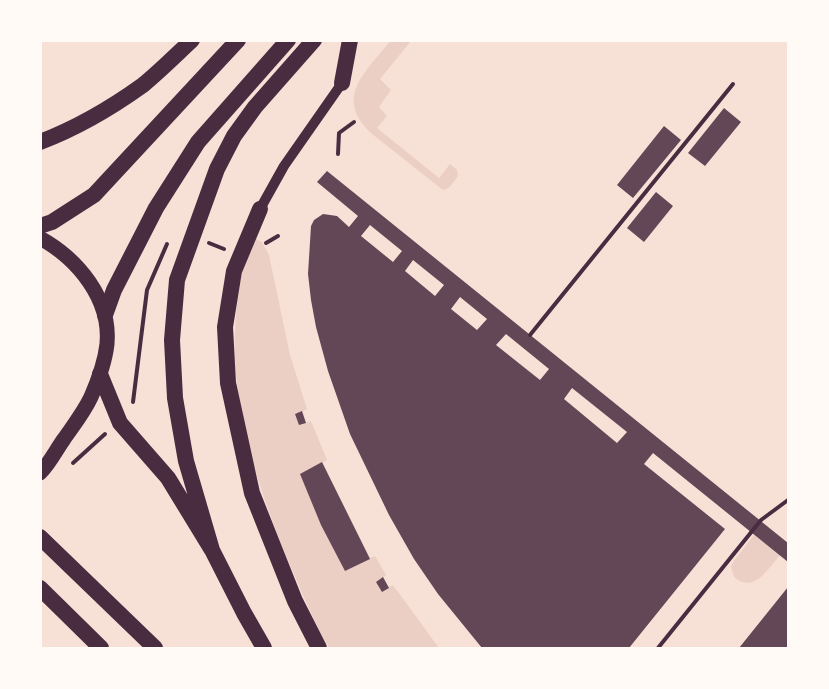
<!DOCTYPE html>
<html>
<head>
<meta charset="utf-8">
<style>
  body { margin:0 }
  #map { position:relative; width:829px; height:689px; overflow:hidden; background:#f7e1d7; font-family:"IBM Plex Sans",sans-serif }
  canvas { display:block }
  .frame { position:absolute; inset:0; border:42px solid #fffaf5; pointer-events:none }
</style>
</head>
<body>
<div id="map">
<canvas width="829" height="689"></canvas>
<div class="frame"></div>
</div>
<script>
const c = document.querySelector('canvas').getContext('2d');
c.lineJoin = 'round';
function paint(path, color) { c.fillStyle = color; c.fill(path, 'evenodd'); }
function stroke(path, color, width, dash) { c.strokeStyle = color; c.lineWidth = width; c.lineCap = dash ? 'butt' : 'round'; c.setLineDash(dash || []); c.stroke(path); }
const green = new Path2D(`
  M 391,40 L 411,41 L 380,79 L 391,90 L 379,107 L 387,116 L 377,128 L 439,178 L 450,164 L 457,170 L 458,176 L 450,187 L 443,190 L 372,134 C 333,97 365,73 391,40 Z
  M 256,239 L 262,242 L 269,255 L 290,355 L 307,409 L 302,412 L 306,423 L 311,421 L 327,460 L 322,463 L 370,558 L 375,556 L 386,575 L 383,578 L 389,587 L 393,585 L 439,648 L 329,648 C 312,618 299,586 285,553 C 251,469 224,382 239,290 C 241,274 244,250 256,239 Z
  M 754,535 L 780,555 C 767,570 754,594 734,577 L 731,567 L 733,562 Z`);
const building = new Path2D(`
  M 724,108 L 741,122 L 705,166 L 688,153 Z
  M 664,126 L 681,140 L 633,198 L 617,185 Z
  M 327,171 L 788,543 L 788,562 L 653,453 L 644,464 L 725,529 L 629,648 L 482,648 L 438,594 L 414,559 L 389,515 L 350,434 L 328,371 L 316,327 L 311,300 L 308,274 L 311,226 L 314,220 L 323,214 L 337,216 L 349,227 L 358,216 L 317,182 ZM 370,225 L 402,251 L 393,262 L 361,236 ZM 413,260 L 444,285 L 435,296 L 405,271 ZM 460,297 L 487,319 L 477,330 L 451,309 ZM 506,334 L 549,369 L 540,380 L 496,345 ZM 572,388 L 627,432 L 617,443 L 564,399 Z
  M 656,192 L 673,206 L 644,242 L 627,228 Z
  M 302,411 L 306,423 L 299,425 L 295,414 Z
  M 322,462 L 370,559 L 345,571 L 321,525 L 300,474 Z
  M 383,577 L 389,588 L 382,592 L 376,582 Z
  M 788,587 L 788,648 L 739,648 Z`);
const path = new Path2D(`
  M 338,154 L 339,133 L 354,122
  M 209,243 L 224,249
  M 266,243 L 278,236
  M 530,335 L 733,84
  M 133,402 L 147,290 L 167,244
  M 73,463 L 105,434
  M 658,648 L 761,520 L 788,500`);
const tertiary = new Path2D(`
  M 260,209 L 284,166 L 342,83`);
const primary = new Path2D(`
  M 40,238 C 78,259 111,299 107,344 C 105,362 98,381 91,397 C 84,412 73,426 64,439 C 56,450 50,463 40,473`);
const trunk = new Path2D(`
  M 342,83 L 350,40
  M 40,142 C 77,128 111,108 143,85 C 160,71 176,55 192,40
  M 260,209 L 234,271 L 225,327 L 228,383 L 252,493 L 295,601 L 319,648
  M 40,226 L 52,222 L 94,195 L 238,40
  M 105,315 L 114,290 L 156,208 L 198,142 L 288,40
  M 100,374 L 120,423 L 168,478 L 212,550 L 244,613 L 264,648
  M 40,537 L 155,648
  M 212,550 L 186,461 L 175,398 L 172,340 L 177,280 L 217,169 L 234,136 L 255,107 L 314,40
  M 40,588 L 101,648`);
paint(green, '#ebcfc5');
paint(building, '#644757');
stroke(path, '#4a2c40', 4);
stroke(tertiary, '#4a2c40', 10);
stroke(primary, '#4a2c40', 15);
stroke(trunk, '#4a2c40', 16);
</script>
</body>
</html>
